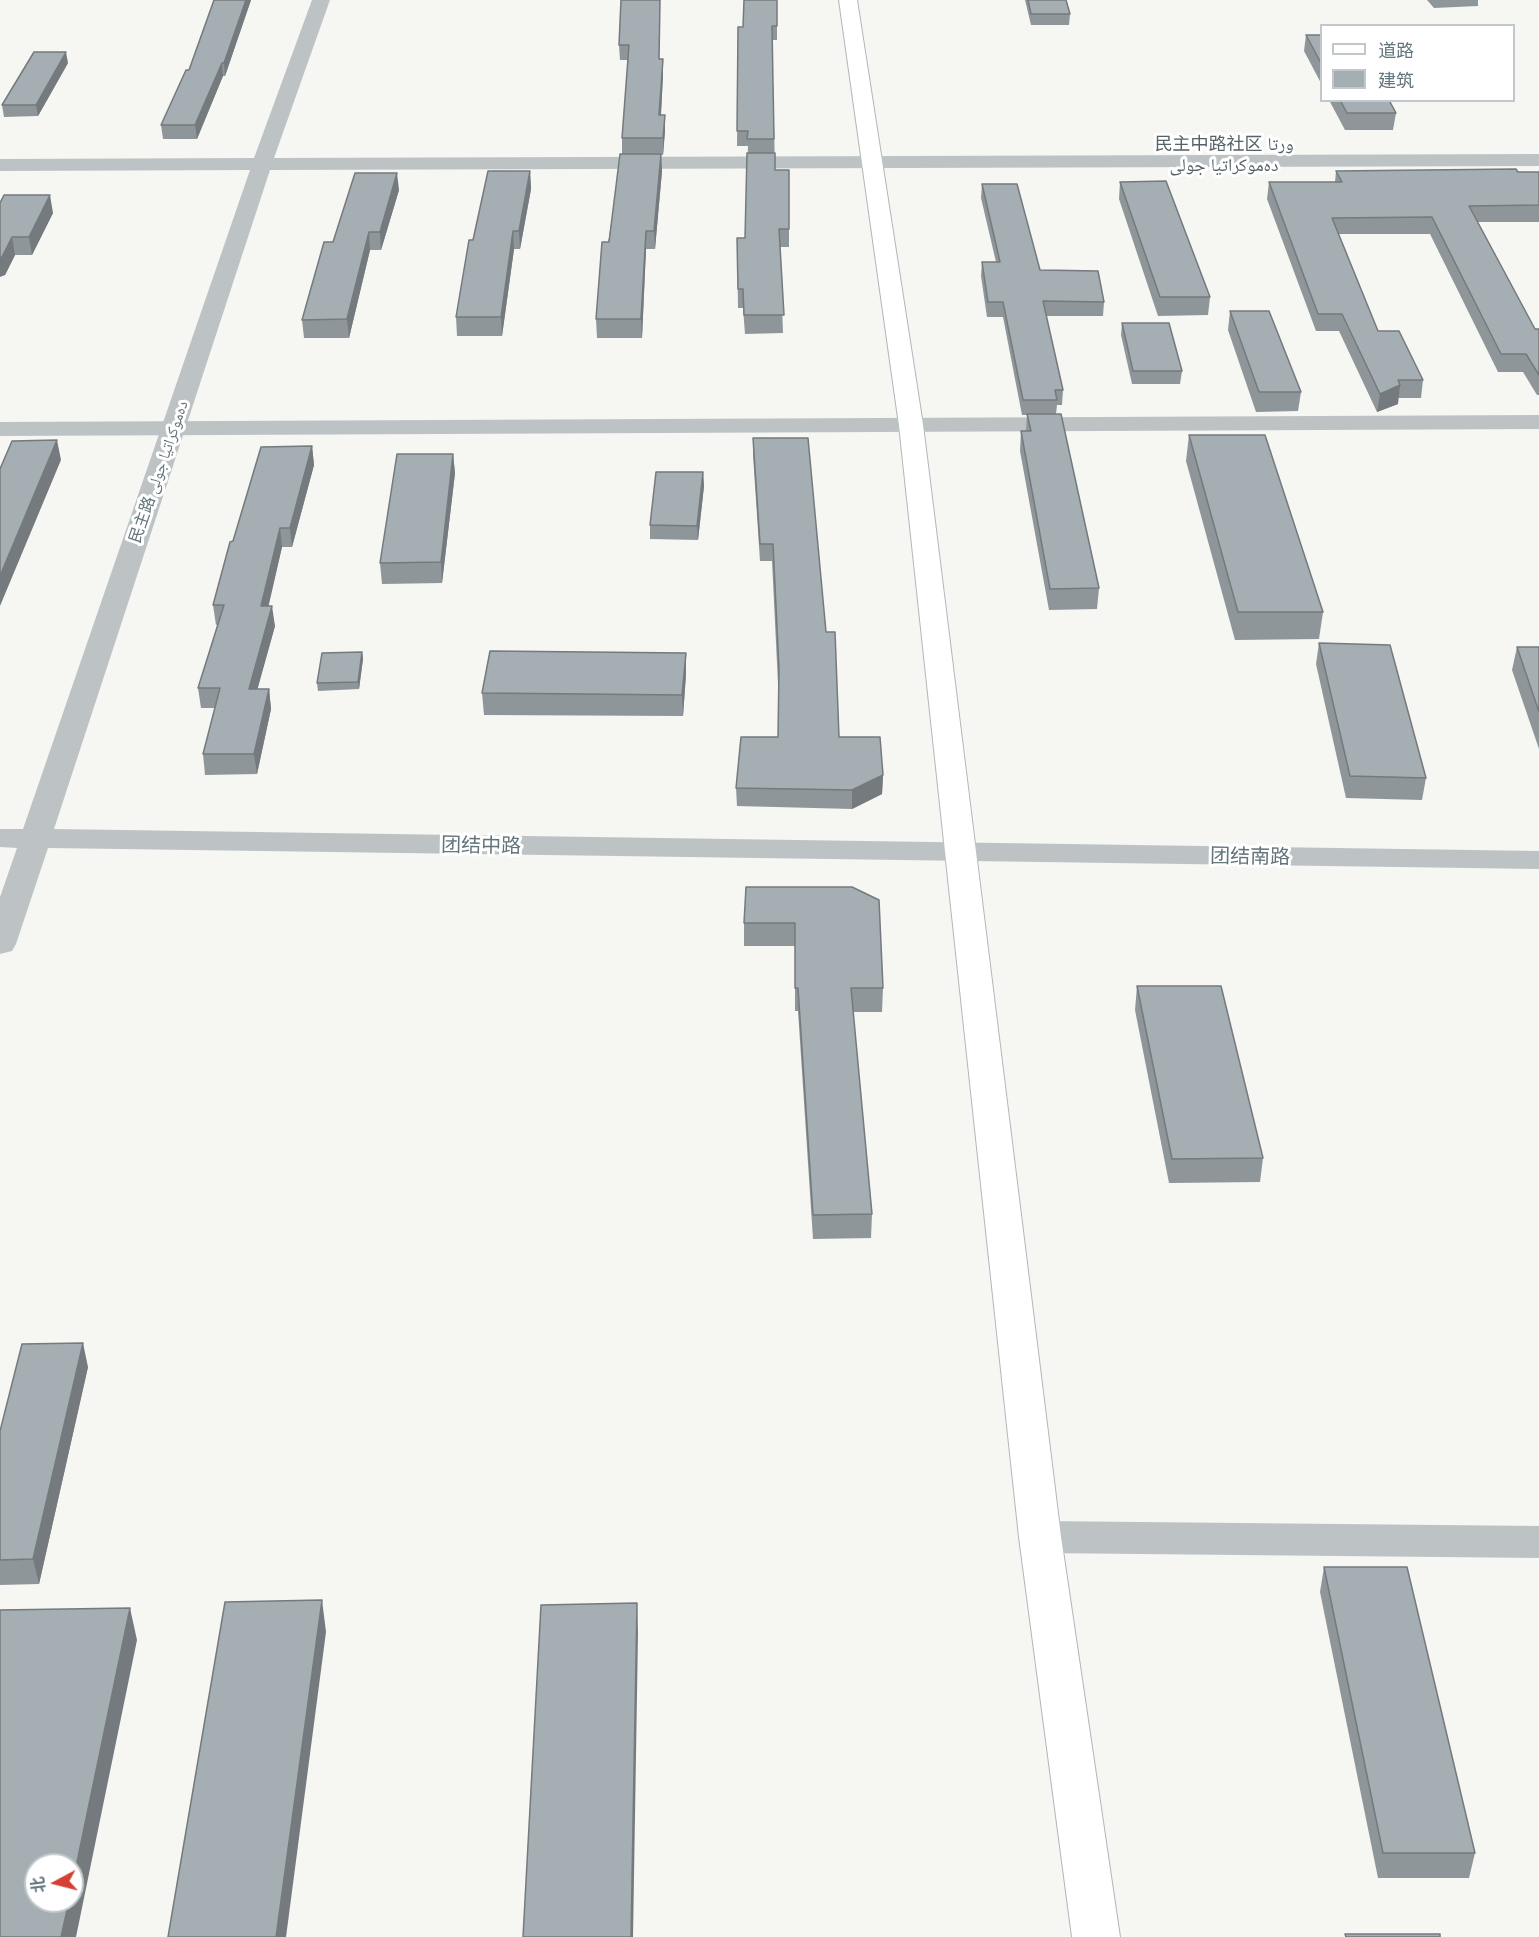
<!DOCTYPE html>
<html>
<head>
<meta charset="utf-8">
<style>
  body { margin:0 }
  #map { position:relative; width:1539px; height:1937px; overflow:hidden; background:#f6f6f3; font-family:Inter,"Noto Sans SC",sans-serif }
  canvas { display:block }
  .legend { position:absolute; left:1320px; top:24px; width:195px; height:78px; box-sizing:border-box; background:#fff; border:2px solid #c1c8cb; margin:0; padding:8px 10px; list-style:none; font-size:18px; color:#63757c }
  .legend li { display:flex; align-items:center; gap:12px; height:30px }
  .legend b { width:30px; border:2px solid #c1c8cb }
  .north { position:absolute; left:24px; top:1853px; width:60px; height:60px; box-sizing:border-box; background:#fff; border:2px solid #c1c8cb; border-radius:50%; rotate:263deg; font-size:16px; font-weight:700; line-height:24px; text-align:center; color:#63757c }
  .north::after { content:''; display:block; margin:auto; width:21px; height:27px; background:#d54034; clip-path:polygon(50% 0,100% 100%,50% 72%,0 100%) }
</style>
</head>
<body>
<div id="map">
<canvas width="1539" height="1937"></canvas>
<ul class="legend">
<li><b style="height:8px;background:#fff"></b>道路</li>
<li><b style="height:16px;background:#a5aeb2"></b>建筑</li>
</ul>
<div class="north">北</div>
</div>
<script>
const c = document.querySelector('canvas').getContext('2d');
c.lineJoin = 'round';
function stroke(path, color, width, dash) { c.strokeStyle = color; c.lineWidth = width; c.lineCap = dash ? 'butt' : 'round'; c.setLineDash(dash || []); c.stroke(path); }
function paint(path, color) { c.fillStyle = color; c.fill(path, 'evenodd'); }
function label(font, color, halo, rows, align = 'center') {
  c.font = font + ' Inter,"Noto Naskh Arabic","Noto Sans SC",sans-serif'; c.lineWidth = 6; c.setLineDash([]); c.textBaseline = 'middle'; c.strokeStyle = halo; c.fillStyle = color; for (const [text, x, y, turn = 0] of rows) {
    c.save(); c.translate(x, y); c.rotate((+turn || 0) * Math.PI / 180); c.textAlign = isNaN(turn) ? turn : align; if (halo) c.strokeText(text, 0, 0); c.fillText(text, 0, 0); c.restore();
  }
}
const minor = new Path2D(`
  M 1539,415 L 1539,429 L 0,436 L 0,422 Z
  M 1040,1521 L 1539,1526 L 1539,1558 L 1040,1553 L 1025,1548 L 1019,1537 L 1025,1526 Z`);
const tertiary = new Path2D(`
  M 312,0 L 330,0 L 274,158 L 1539,154 L 1539,166 L 270,170 L 54,829 L 1539,851 L 1539,869 L 48,848 L 16,944 L 12,951 L 0,954 L 0,897 L 17,848 L 0,847 L 0,829 L 23,829 L 250,170 L 0,171 L 0,159 L 254,158 Z`);
const secondary = new Path2D(`
  M 839,0 L 857,0 L 923,425 L 1061,1537 L 1120,1937 L 1072,1937 L 1019,1537 L 899,425 Z`);
const wall = new Path2D(`
  M 214,0 L 251,0 L 225,76 L 223,76 L 197,139 L 163,139 L 161,125 L 189,70 Z
  M 621,0 L 660,0 L 659,59 L 663,59 L 663,75 L 661,115 L 665,131 L 663,155 L 661,155 L 662,171 L 655,249 L 646,249 L 642,338 L 597,338 L 596,319 L 622,154 L 622,138 L 628,60 L 620,60 L 619,45 Z
  M 777,0 L 777,40 L 772,40 L 775,170 L 789,170 L 789,247 L 780,247 L 783,333 L 745,334 L 743,308 L 738,308 L 737,238 L 745,238 L 748,146 L 737,146 L 738,27 L 743,27 Z
  M 1025,0 L 1066,0 L 1070,14 L 1069,25 L 1031,25 Z
  M 1427,0 L 1478,0 L 1478,6 L 1434,8 Z
  M 1306,35 L 1322,35 L 1322,85 L 1304,51 Z
  M 68,63 L 38,116 L 4,117 L 2,105 Z
  M 1329,100 L 1389,100 L 1396,113 L 1393,130 L 1345,130 Z
  M 530,171 L 531,189 L 520,249 L 514,249 L 502,336 L 457,336 L 456,317 Z
  M 1336,171 L 1539,172 L 1539,222 L 1478,222 L 1535,329 L 1539,329 L 1539,395 L 1537,395 L 1523,372 L 1498,372 L 1430,234 L 1339,234 L 1378,331 L 1423,380 L 1421,398 L 1398,398 L 1398,404 L 1377,412 L 1339,331 L 1316,331 L 1267,199 L 1269,182 L 1335,182 Z
  M 1120,182 L 1210,297 L 1208,315 L 1158,316 L 1119,199 Z
  M 982,184 L 1040,270 L 1104,302 L 1103,316 L 1046,316 L 1063,390 L 1062,405 L 1057,405 L 1056,414 L 1099,588 L 1097,609 L 1049,610 L 1020,451 L 1021,431 L 1026,431 L 1027,415 L 1022,415 L 1003,317 L 987,317 L 981,276 L 982,262 L 996,262 L 981,198 Z
  M 399,190 L 381,250 L 370,250 L 349,338 L 304,338 L 302,320 L 333,242 Z
  M 0,203 L 53,213 L 32,255 L 15,255 L 5,275 Z
  M 1230,311 L 1301,392 L 1298,411 L 1256,412 L 1228,330 Z
  M 1122,323 L 1182,371 L 1180,384 L 1132,384 L 1121,335 Z
  M 1189,435 L 1323,612 L 1319,639 L 1235,640 L 1186,461 Z
  M 753,438 L 826,632 L 839,737 L 883,775 L 882,794 L 852,809 L 737,806 L 736,788 L 778,737 L 778,684 L 772,561 L 760,561 L 753,455 Z
  M 312,446 L 314,465 L 292,547 L 282,547 L 268,606 L 275,626 L 257,689 L 269,689 L 271,709 L 257,774 L 205,775 L 203,754 L 215,708 L 201,708 L 198,688 L 218,624 L 216,625 L 213,605 L 233,541 Z
  M 453,454 L 455,473 L 442,583 L 382,584 L 380,563 Z
  M 703,472 L 704,486 L 698,540 L 650,539 L 650,525 Z
  M 1319,643 L 1426,778 L 1422,800 L 1346,798 L 1316,664 Z
  M 1517,647 L 1539,647 L 1539,749 L 1512,670 Z
  M 362,652 L 363,659 L 359,689 L 318,691 L 317,683 Z
  M 686,653 L 686,674 L 683,716 L 484,715 L 482,693 Z
  M 746,887 L 883,988 L 882,1012 L 853,1012 L 872,1214 L 871,1238 L 813,1239 L 798,1011 L 795,1011 L 795,946 L 744,946 L 744,923 Z
  M 1137,986 L 1263,1158 L 1260,1182 L 1169,1183 L 1135,1010 Z
  M 88,1367 L 39,1584 L 0,1585 L 0,1431 Z
  M 1324,1567 L 1475,1853 L 1469,1878 L 1378,1878 L 1320,1592 Z`);
const shadedWall = new Path2D(`
  M 246,0 L 251,0 L 225,76 L 224,63 Z
  M 66,52 L 68,63 L 38,116 L 36,105 Z
  M 663,59 L 663,75 L 660,131 L 659,115 Z
  M 222,63 L 223,76 L 197,139 L 195,125 Z
  M 665,115 L 665,131 L 663,155 L 663,138 Z
  M 661,154 L 662,171 L 655,249 L 654,231 Z
  M 530,171 L 531,189 L 520,249 L 519,231 Z
  M 397,173 L 399,190 L 381,250 L 380,232 Z
  M 50,195 L 53,213 L 32,255 L 29,237 Z
  M 513,231 L 514,249 L 502,336 L 501,317 Z
  M 646,231 L 646,249 L 642,338 L 641,319 Z
  M 369,232 L 370,250 L 349,338 L 347,319 Z
  M 12,237 L 15,255 L 5,275 L 0,277 L 0,258 Z
  M 1400,385 L 1398,404 L 1377,412 L 1380,394 Z
  M 57,440 L 61,460 L 0,606 L 0,576 Z
  M 312,446 L 314,465 L 292,547 L 290,528 Z
  M 453,454 L 455,473 L 442,583 L 441,562 Z
  M 703,472 L 704,486 L 698,540 L 697,526 Z
  M 280,528 L 282,547 L 264,626 L 261,606 Z
  M 272,606 L 275,626 L 252,709 L 249,689 Z
  M 362,652 L 363,659 L 359,689 L 358,682 Z
  M 686,653 L 686,674 L 683,716 L 682,695 Z
  M 269,689 L 271,709 L 257,774 L 254,754 Z
  M 883,775 L 882,794 L 852,809 L 852,790 Z
  M 83,1343 L 88,1367 L 39,1584 L 33,1559 Z
  M 322,1600 L 326,1632 L 286,1937 L 276,1937 Z
  M 637,1603 L 638,1633 L 633,1937 L 631,1937 Z
  M 130,1608 L 137,1640 L 76,1937 L 61,1937 L 69,1901 L 72,1901 L 72,1886 Z`);
const building = new Path2D(`
  M 214,0 L 246,0 L 224,63 L 222,63 L 195,125 L 161,125 L 186,70 L 189,70 Z
  M 621,0 L 660,0 L 659,59 L 663,59 L 659,115 L 665,115 L 663,138 L 622,138 L 629,45 L 619,45 Z
  M 744,0 L 777,0 L 777,26 L 772,26 L 774,139 L 747,139 L 748,131 L 737,131 L 738,27 L 743,27 Z
  M 1028,0 L 1066,0 L 1070,14 L 1031,14 Z
  M 1306,35 L 1322,35 L 1322,65 Z
  M 34,52 L 66,52 L 36,105 L 2,105 Z
  M 1340,100 L 1389,100 L 1396,113 L 1347,113 Z
  M 747,153 L 775,153 L 775,170 L 789,170 L 789,229 L 779,229 L 784,315 L 744,315 L 743,289 L 738,289 L 737,238 L 745,238 Z
  M 620,154 L 661,154 L 654,231 L 646,231 L 641,319 L 596,319 L 602,242 L 609,242 Z
  M 1516,169 L 1518,172 L 1539,172 L 1539,205 L 1469,206 L 1535,329 L 1539,329 L 1539,375 L 1526,354 L 1501,354 L 1432,217 L 1332,218 L 1378,331 L 1399,331 L 1423,380 L 1398,380 L 1400,385 L 1380,394 L 1342,314 L 1318,314 L 1269,182 L 1342,182 L 1336,171 Z
  M 488,171 L 530,171 L 519,231 L 513,231 L 501,317 L 456,317 L 469,240 L 473,240 Z
  M 355,173 L 397,173 L 380,232 L 369,232 L 347,319 L 302,320 L 324,242 L 333,242 Z
  M 1166,181 L 1210,297 L 1160,297 L 1120,182 Z
  M 982,184 L 1017,184 L 1040,270 L 1098,271 L 1104,302 L 1043,301 L 1063,390 L 1055,390 L 1057,400 L 1023,400 L 1003,302 L 988,302 L 982,262 L 1000,262 Z
  M 4,195 L 50,195 L 29,237 L 12,237 L 2,257 L 0,258 L 0,203 Z
  M 1230,311 L 1269,311 L 1301,392 L 1259,392 Z
  M 1122,323 L 1169,323 L 1182,371 L 1133,371 Z
  M 1027,414 L 1061,414 L 1099,588 L 1050,589 L 1021,431 L 1031,431 Z
  M 1189,435 L 1265,435 L 1323,612 L 1238,612 Z
  M 753,438 L 808,438 L 826,632 L 835,632 L 839,737 L 880,737 L 883,775 L 852,790 L 736,788 L 741,737 L 778,737 L 779,669 L 773,544 L 760,544 Z
  M 57,440 L 0,576 L 0,469 L 12,441 Z
  M 312,446 L 290,528 L 280,528 L 261,606 L 272,606 L 249,689 L 269,689 L 254,754 L 203,754 L 220,688 L 198,688 L 224,605 L 213,605 L 230,542 L 233,541 L 261,447 Z
  M 397,454 L 453,454 L 441,562 L 380,563 Z
  M 656,472 L 703,472 L 697,526 L 650,525 Z
  M 1319,643 L 1390,645 L 1426,778 L 1350,776 Z
  M 1517,647 L 1539,647 L 1539,712 Z
  M 490,651 L 686,653 L 682,695 L 482,693 Z
  M 362,652 L 358,682 L 317,683 L 322,653 Z
  M 746,887 L 852,887 L 879,900 L 883,988 L 851,988 L 872,1214 L 813,1215 L 798,988 L 795,988 L 795,923 L 744,923 Z
  M 1137,986 L 1221,986 L 1263,1158 L 1172,1159 Z
  M 83,1343 L 33,1559 L 0,1560 L 0,1431 L 22,1344 Z
  M 1324,1567 L 1407,1567 L 1475,1853 L 1383,1853 Z
  M 322,1600 L 276,1937 L 168,1937 L 225,1602 Z
  M 637,1603 L 631,1937 L 523,1937 L 541,1605 Z
  M 130,1608 L 72,1886 L 72,1865 L 36,1865 L 36,1901 L 69,1901 L 61,1937 L 0,1937 L 0,1610 Z
  M 1345,1934 L 1440,1934 L 1440,1937 L 1346,1937 Z`);
const farStreetnames = [
  ["民主路 دەموكراتيا جولى",159,472,-71]
];
const farNeighbourhoodnames = [
  ["民主中路社区 ورتا",1224,145],
  ["دەموكراتيا جولى",1224,166]
];
const streetNames = [
  ["团结中路",481,846,1],
  ["团结南路",1250,857,1]
];
stroke(secondary, '#b0b7ba', 2);
paint(minor, '#bdc3c5');
paint(tertiary, '#bdc3c5');
paint(secondary, '#fff');
paint(wall, '#8e9699');
paint(shadedWall, '#747a7d');
paint(building, '#a5aeb2');
stroke(building, '#747a7d', 1.5);
label('16px', '#63757c', '#fff', farStreetnames);
label('18px', '#556267', '#fff', farNeighbourhoodnames);
label('20px', '#63757c', '#fff', streetNames);
</script>
</body>
</html>
